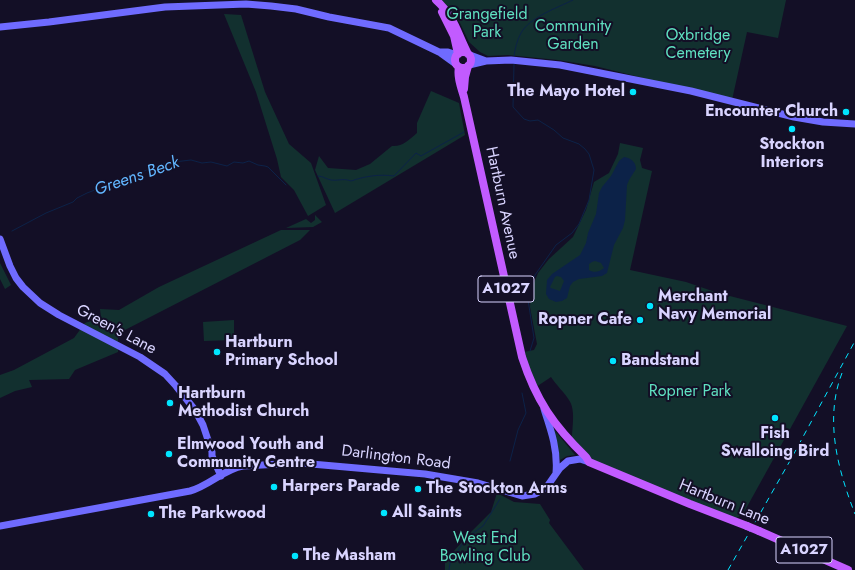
<!DOCTYPE html>
<html>
<head>
<meta charset="utf-8">
<style>
  body { margin:0 }
  canvas { display:block; background:#130f26 }
</style>
</head>
<body>
<canvas width="855" height="570"></canvas>
<script>
const c = document.querySelector('canvas').getContext('2d');
c.lineJoin = 'round';
function paint(path, color) { c.fillStyle = color; c.fill(path, 'evenodd'); }
function stroke(path, color, width, dash) { c.strokeStyle = color; c.lineWidth = width; c.lineCap = dash ? 'butt' : 'round'; c.setLineDash(dash || []); c.stroke(path); }
function label(font, color, halo, rows, align = 'center') {
  c.font = font + ' Jost,sans-serif'; c.lineWidth = 4; c.setLineDash([]); c.textBaseline = 'middle'; c.strokeStyle = halo; c.fillStyle = color; for (const [text, x, y, turn = 0] of rows) {
    c.save(); c.translate(x, y); c.rotate((+turn || 0) * Math.PI / 180); c.textAlign = isNaN(turn) ? turn : align; if (halo) c.strokeText(text, 0, 0); c.fillText(text, 0, 0); c.restore();
  }
}
const green = new Path2D(`
  M 438,0 L 786,0 L 778,38 L 747,32 L 732,100 L 595,66 L 558,60 L 508,55 L 488,56 L 480,52 L 469,42 L 460,23 L 453,14 Z
  M 224,14 L 241,15 L 265,92 L 289,144 L 311,163 L 326,205 L 308,216 L 294,190 L 281,177 L 277,159 L 256,92 Z
  M 431,91 L 459,103 L 465,135 L 335,213 L 315,170 L 319,156 L 328,168 L 356,170 L 370,164 L 392,146 C 402,147 409,140 417,133 L 417,123 Z
  M 620,143 L 643,148 L 640,160 L 642,168 L 652,171 L 630,270 L 686,282 L 718,293 L 847,326 L 743,514 L 735,519 L 590,461 L 572,439 C 572,428 576,410 569,400 C 564,392 557,386 551,377 L 536,387 L 524,352 L 534,350 L 537,344 L 530,307 L 531,291 L 538,273 L 549,259 L 573,237 L 586,210 L 594,182 L 609,173 L 618,154 Z
  M 315,215 L 322,222 L 313,227 L 286,228 L 306,219 L 311,223 L 315,220 Z
  M 281,230 L 310,230 L 300,240 L 121,332 L 118,336 L 118,352 L 75,370 L 69,379 L 29,380 L 32,387 L 15,391 L 0,398 L 0,375 L 14,370 L 74,338 L 85,323 L 101,317 L 100,309 L 119,310 L 159,287 Z
  M 0,263 L 11,285 L 5,289 L 0,279 Z
  M 234,320 L 234,340 L 204,341 L 203,322 Z
  M 551,426 L 575,455 L 567,456 L 560,460 L 558,448 Z
  M 497,493 L 514,502 L 540,504 L 550,520 L 549,523 L 584,570 L 445,570 L 445,561 L 471,532 L 491,512 Z`);
const water = new Path2D(`
  M 624,157 C 631,158 636,162 636,169 L 629,180 L 627,185 L 625,220 L 623,228 L 614,245 L 607,273 L 602,276 L 579,279 L 573,282 L 570,286 L 567,298 L 562,301 L 556,302 L 549,299 L 546,294 L 547,280 L 552,274 L 580,255 L 586,243 L 588,233 L 596,214 L 599,193 L 602,187 L 611,176 L 619,161 ZM 595,261 L 601,263 L 604,268 C 600,272 593,273 589,270 L 589,264 L 592,262 ZM 557,276 L 561,277 L 564,281 L 560,291 L 551,288 L 550,287 L 555,277 Z`);
const stream = new Path2D(`
  M 514,56 C 515,49 517,40 521,33 C 530,17 557,8 573,0
  M 514,64 L 513,107 L 524,119 L 530,121 L 538,120 L 554,130 L 563,138 L 579,144 L 585,149 L 589,154 L 594,170 L 589,200 L 579,224 L 572,233 L 556,245 L 535,275 L 529,289 L 528,300 L 534,338 L 530,351
  M 318,176 C 323,176 326,179 331,180 C 339,181 343,178 351,181 C 366,176 379,174 394,176 L 416,153 L 421,156 L 464,132
  M 12,231 L 46,213 L 73,202 L 77,198 L 87,193 L 165,163 L 191,160 L 202,163 L 211,162 L 227,166 L 234,162 L 243,163 L 249,161 L 258,165 L 265,166 L 268,167 L 286,185
  M 510,461 L 518,430 L 526,413 L 522,393
  M 449,570 L 450,563 L 466,538 L 483,526 L 500,499`);
const secondary = new Path2D(`
  M 0,27 L 49,22 L 165,7 L 246,4 L 271,6 L 296,9 L 329,17 L 389,28 L 439,52 L 457,65
  M 439,52 L 448,52 L 457,55
  M 470,55 L 486,61
  M 469,65 L 486,61 L 511,60 L 560,65 L 691,91 L 794,117 L 823,122 L 855,124
  M 0,239 L 10,266 L 16,278 L 23,287 L 40,303 L 59,315 L 140,357 L 165,374 L 176,386 L 195,410 L 203,425 L 212,452 L 212,456 L 221,476
  M 544,409 C 551,430 558,450 556,473
  M 0,526 L 190,491 C 209,486 224,469 243,466 L 300,463 L 425,474 L 478,483 L 522,496 L 535,494 L 546,488 L 560,468 L 568,461 L 580,459 L 589,462`);
const primary = new Path2D(`
  M 436,0 C 455,17 457,33 468,54
  M 442,12 L 454,36 L 458,54
  M455 60a8 8 0 1 1 16 0a8 8 0 1 1-16 0Z
  M 459,67 C 457,76 461,87 464,97 L 522,357 C 536,400 553,425 586,457 L 589,462 L 690,504 L 747,526
  M 464,89 L 465,77 L 468,66
  M 759,531 L 848,570`);
const rail = new Path2D(`
  M 842,373 C 824,420 838,470 855,514
  M 728,570 L 791,459 L 855,341`);
const primaryBridge = new Path2D(`
  M 747,526 L 759,531`);
const markers = [
  [633,92,4,"#00e5ff"],
  [846,112,4,"#00e5ff"],
  [792,129,4,"#00e5ff"],
  [650,306,4,"#00e5ff"],
  [640,320,4,"#00e5ff"],
  [217,352,4,"#00e5ff"],
  [613,361,4,"#00e5ff"],
  [170,403,4,"#00e5ff"],
  [775,418,4,"#00e5ff"],
  [169,454,4,"#00e5ff"],
  [274,487,4,"#00e5ff"],
  [418,489,4,"#00e5ff"],
  [384,513,4,"#00e5ff"],
  [151,514,4,"#00e5ff"],
  [295,556,4,"#00e5ff"]
];
const shields = [
  [506,289,56],
  [804,550,56]
];
const shieldNames = [
  ["A1027",506,289],
  ["A1027",804,550]
];
const parkNames = [
  ["Grangefield",487,15],
  ["Park",487,33],
  ["Community",573,27],
  ["Garden",573,45],
  ["Oxbridge",698,36],
  ["Cemetery",698,54],
  ["Ropner Park",690,392],
  ["West End",485,539],
  ["Bowling Club",485,557]
];
const poiNames = [
  ["The Mayo Hotel",625,92,"right"],
  ["Encounter Church",838,112,"right"],
  ["Stockton",792,145,"center"],
  ["Interiors",792,163,"center"],
  ["Merchant",658,297],
  ["Navy Memorial",658,315],
  ["Ropner Cafe",632,320,"right"],
  ["Hartburn",225,343],
  ["Primary School",225,361],
  ["Bandstand",621,361],
  ["Hartburn",178,394],
  ["Methodist Church",178,412],
  ["Fish",775,434,"center"],
  ["Swalloing Bird",775,452,"center"],
  ["Elmwood Youth and",177,445],
  ["Community Centre",177,463],
  ["Harpers Parade",282,487],
  ["The Stockton Arms",426,489],
  ["All Saints",392,513],
  ["The Parkwood",159,514],
  ["The Masham",303,556]
];
const streetNames = [
  ["Hartburn Avenue",502,203,78],
  ["Green's Lane",116,330,28],
  ["Darlington Road",396,458,7],
  ["Hartburn Lane",724,503,22]
];
const waterNames = [
  ["Greens Beck",137,177,-19]
];
paint(green, '#12302f');
paint(water, '#0c2248');
stroke(stream, '#0c2248', 1);
stroke(secondary, '#6f6bff', 7);
stroke(primary, '#c25bff', 8);
stroke(rail, '#00e5ff', 1, [6, 5]);
stroke(primaryBridge, '#c25bff', 8);
for (const [x, y, r, color] of markers) { const dot = new Path2D(); dot.arc(x, y, r, 0, 2 * Math.PI); c.fillStyle = color; c.fill(dot); stroke(dot, '#130f26', 1.5); }
for (const [x, y, w] of shields) { const box = new Path2D(); box.roundRect(x - w / 2, y - 13, w, 26, 3); c.fillStyle = '#130f26'; c.fill(box); stroke(box, '#d9d4ff', 1); }
label('bold 15px', '#d9d4ff', null, shieldNames);
label('16px', '#5fe0c0', '#130f26', parkNames);
label('bold 16px', '#d9d4ff', '#130f26', poiNames, 'left');
label('16px', '#d9d4ff', '#130f26', streetNames);
label('italic 17px', '#62b6ff', '#130f26', waterNames);
</script>
</body>
</html>
